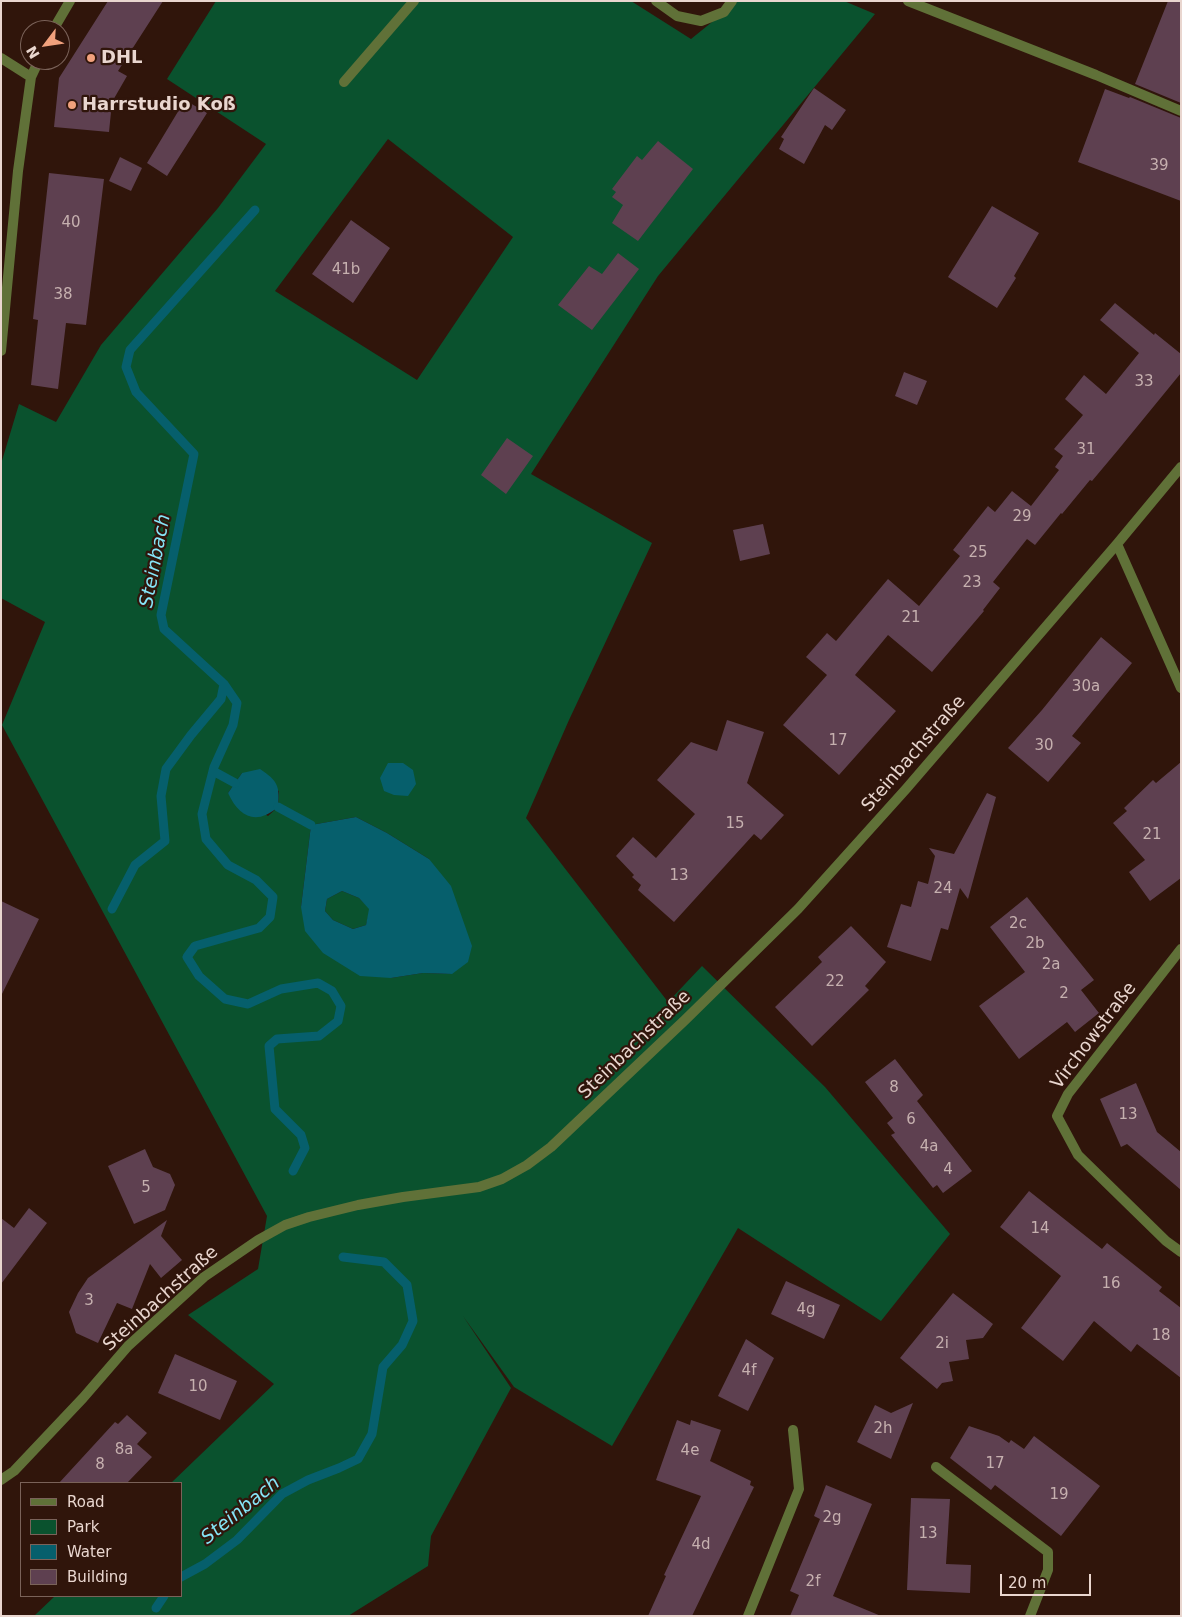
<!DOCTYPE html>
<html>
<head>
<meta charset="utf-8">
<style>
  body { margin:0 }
  #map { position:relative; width:1182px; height:1617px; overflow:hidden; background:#30150b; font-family:"DejaVu Sans",sans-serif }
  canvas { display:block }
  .frame { position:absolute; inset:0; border:2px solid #e9d6cf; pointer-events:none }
  .legend { position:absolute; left:20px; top:1482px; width:162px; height:115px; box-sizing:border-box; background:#30150b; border:1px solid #7a6259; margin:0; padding:6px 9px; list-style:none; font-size:15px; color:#e9d6cf }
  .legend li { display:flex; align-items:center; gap:10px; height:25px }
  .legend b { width:25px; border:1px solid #7a6259 }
  .north { position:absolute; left:20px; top:20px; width:50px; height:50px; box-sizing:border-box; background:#30150b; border:1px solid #7a6259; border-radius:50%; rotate:239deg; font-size:14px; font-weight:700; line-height:20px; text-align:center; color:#e9d6cf }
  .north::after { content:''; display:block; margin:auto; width:18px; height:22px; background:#f1a17d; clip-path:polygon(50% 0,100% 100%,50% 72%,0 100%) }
  .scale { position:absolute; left:1000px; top:1574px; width:91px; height:22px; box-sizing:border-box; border:2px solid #e9d6cf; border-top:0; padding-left:6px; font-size:15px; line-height:18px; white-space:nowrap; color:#e9d6cf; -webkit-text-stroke:4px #30150b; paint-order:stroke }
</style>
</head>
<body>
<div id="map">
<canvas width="1182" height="1617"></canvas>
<div class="frame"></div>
<ul class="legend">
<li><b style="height:6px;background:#607138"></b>Road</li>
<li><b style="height:14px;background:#0a522e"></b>Park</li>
<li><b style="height:14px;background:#065f6c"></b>Water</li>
<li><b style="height:14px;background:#5e4050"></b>Building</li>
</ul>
<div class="north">N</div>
<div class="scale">20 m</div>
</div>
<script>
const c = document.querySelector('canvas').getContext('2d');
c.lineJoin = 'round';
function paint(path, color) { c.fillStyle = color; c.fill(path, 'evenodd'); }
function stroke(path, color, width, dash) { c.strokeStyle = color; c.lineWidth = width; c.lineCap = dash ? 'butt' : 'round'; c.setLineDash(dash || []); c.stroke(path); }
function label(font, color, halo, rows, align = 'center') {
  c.font = font + ' "DejaVu Sans",sans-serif'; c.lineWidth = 4.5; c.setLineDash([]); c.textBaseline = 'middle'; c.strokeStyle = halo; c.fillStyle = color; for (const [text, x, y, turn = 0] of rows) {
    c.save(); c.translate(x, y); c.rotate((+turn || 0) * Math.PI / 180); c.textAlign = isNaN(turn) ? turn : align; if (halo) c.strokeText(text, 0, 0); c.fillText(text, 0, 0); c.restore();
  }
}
const green = new Path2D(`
  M 216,1 L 631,1 L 691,39 L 738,1 L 844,1 L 875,14 L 658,276 L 531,474 L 652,543 L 569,720 L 526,818 L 668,1002 L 702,966 L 825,1087 L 950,1234 L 881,1321 L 738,1228 L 612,1446 L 514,1387 L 463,1316 L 511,1388 L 431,1536 L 428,1566 L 348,1616 L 34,1616 L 55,1596 L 181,1596 L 181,1483 L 171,1483 L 274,1384 L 188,1315 L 258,1269 L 267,1216 L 2,725 L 45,622 L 1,598 L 1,464 L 19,404 L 56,422 L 101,345 L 218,208 L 266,144 L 167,79 ZM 388,139 L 513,237 L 417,380 L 275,291 ZM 242,773 L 279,791 L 278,807 L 268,816 L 228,793 ZM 356,817 L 387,833 L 429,859 L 452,974 L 423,973 L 391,978 L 301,907 L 311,825 Z
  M 342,891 L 359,898 L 370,909 L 366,925 L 353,929 L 333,920 L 325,911 L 327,899 Z`);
const water = new Path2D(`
  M 388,763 L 403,763 L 413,770 L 416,784 L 408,796 L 394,795 L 384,791 L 380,778 Z
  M 260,769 C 278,781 280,786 278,807 C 256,826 239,817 228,793 L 242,773 Z
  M 356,817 L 387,833 L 429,859 L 451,886 L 472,946 L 468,962 L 452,974 L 423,973 L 391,978 L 360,976 L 323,953 L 305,931 L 301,907 L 311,825 ZM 342,891 L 359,898 L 369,909 L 366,925 L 353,929 L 333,920 L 325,911 L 327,899 Z`);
const stream = new Path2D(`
  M 255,210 L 130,350 L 126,367 L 136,392 L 194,454 L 161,615 L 164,629 L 224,684 L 237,703 L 233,725 L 214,767 L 202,814 L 206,839 L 228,865 L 256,880 L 273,897 L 270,917 L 259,928 L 195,946 L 187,957 L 199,976 L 225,999 L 248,1004 L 281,989 L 318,983 L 332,991 L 341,1006 L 338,1021 L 319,1036 L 277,1039 L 269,1046 L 275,1109 L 301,1135 L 305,1148 L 293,1171
  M 213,771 L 235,783
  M 278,807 L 311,825
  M 112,909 L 135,865 L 165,841 L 161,796 L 166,769 L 191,735 L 221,699 L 224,684
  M 181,1577 L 205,1564 L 237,1540 L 282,1494 L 308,1480 L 339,1468 L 358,1459 L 372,1434 L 383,1367 L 402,1345 L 413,1321 L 407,1285 L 384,1262 L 343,1257
  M 156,1608 L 164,1596`);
const building = new Path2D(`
  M 108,1 L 163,1 L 118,71 L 127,76 L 112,102 L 109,132 L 54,127 L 59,78 Z
  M 1168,1 L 1181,1 L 1181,103 L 1135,84 Z
  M 814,88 L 846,110 L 832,130 L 825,125 L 804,164 L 779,149 L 784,139 L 781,137 Z
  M 1105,89 L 1129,98 L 1130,97 L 1181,118 L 1181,201 L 1078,162 Z
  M 185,100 L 207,113 L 167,176 L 147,163 Z
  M 658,141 L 693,169 L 638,241 L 612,223 L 623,205 L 612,197 L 616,192 L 612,189 L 637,156 L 642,160 Z
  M 120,157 L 142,168 L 131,191 L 109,181 Z
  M 49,173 L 104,179 L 86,325 L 66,323 L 58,389 L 31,385 L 38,320 L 33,319 Z
  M 992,206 L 1039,233 L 1014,276 L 1016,278 L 997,308 L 948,277 Z
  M 351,220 L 390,248 L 353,303 L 312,274 Z
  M 618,253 L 639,269 L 592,330 L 558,305 L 589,266 L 602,274 Z
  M 1115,303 L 1154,335 L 1155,333 L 1181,354 L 1181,373 L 1118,450 L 1092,481 L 1090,480 L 1062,514 L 1061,513 L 1035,545 L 1027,539 L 993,582 L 1000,588 L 983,610 L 984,611 L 932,672 L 888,635 L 855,675 L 896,711 L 839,775 L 783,725 L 827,675 L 806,657 L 827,633 L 836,641 L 888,579 L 919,606 L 960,556 L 953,550 L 988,506 L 995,512 L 1012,491 L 1031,506 L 1059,470 L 1055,467 L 1063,456 L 1054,449 L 1083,415 L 1065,399 L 1084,375 L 1106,394 L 1139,353 L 1100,320 Z
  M 904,372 L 927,381 L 917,405 L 895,396 Z
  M 507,438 L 533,456 L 506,494 L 481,475 Z
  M 763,524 L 770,554 L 740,561 L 733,530 Z
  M 1101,637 L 1132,663 L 1072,736 L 1081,743 L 1048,782 L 1008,748 L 1042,710 Z
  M 727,720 L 764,732 L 747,783 L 784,815 L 761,840 L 754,834 L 674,922 L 638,890 L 641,885 L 632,877 L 634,875 L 616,856 L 633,837 L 656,858 L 695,814 L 657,780 L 691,742 L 717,751 Z
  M 1181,762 L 1181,878 L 1150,901 L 1129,872 L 1145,860 L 1113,823 L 1127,811 L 1124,808 L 1153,780 L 1156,783 Z
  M 987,793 L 996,797 L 968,899 L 960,888 L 948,930 L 941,928 L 931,961 L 887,947 L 901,904 L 911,907 L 918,881 L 928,884 L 935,856 L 929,848 L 954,854 Z
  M 1027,897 L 1094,980 L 1081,990 L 1099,1013 L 1075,1032 L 1067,1022 L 1019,1059 L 979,1006 L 1025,972 L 990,927 Z
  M 1,901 L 39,919 L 1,996 Z
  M 851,926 L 886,962 L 865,986 L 869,990 L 812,1046 L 775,1007 L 822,962 L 818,957 Z
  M 895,1059 L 923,1095 L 917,1101 L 972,1171 L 943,1193 L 937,1185 L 933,1188 L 891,1135 L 895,1133 L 887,1123 L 893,1118 L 865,1082 Z
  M 1136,1083 L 1157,1132 L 1181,1152 L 1181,1190 L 1127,1144 L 1121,1147 L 1100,1099 Z
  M 145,1149 L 153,1167 L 170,1174 L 175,1185 L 165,1210 L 134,1224 L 108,1166 Z
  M 1029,1191 L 1102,1249 L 1107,1243 L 1162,1287 L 1159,1291 L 1181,1308 L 1181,1378 L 1137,1344 L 1131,1352 L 1094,1321 L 1063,1361 L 1021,1328 L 1061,1276 L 1000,1227 Z
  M 29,1208 L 47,1223 L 1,1284 L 1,1218 L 14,1228 Z
  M 167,1220 L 161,1236 L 182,1260 L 161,1278 L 150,1264 L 132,1309 L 117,1303 L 98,1343 L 76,1333 L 69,1312 L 78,1293 L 88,1278 Z
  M 786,1281 L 840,1305 L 824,1339 L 771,1314 Z
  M 953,1293 L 993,1324 L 983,1338 L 966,1340 L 969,1359 L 949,1362 L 953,1381 L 942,1383 L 937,1389 L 900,1358 Z
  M 746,1339 L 774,1358 L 748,1411 L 718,1396 Z
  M 175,1354 L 237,1381 L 220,1420 L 158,1393 Z
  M 913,1403 L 891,1459 L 857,1442 L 875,1405 L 891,1413 Z
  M 127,1415 L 147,1433 L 137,1444 L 152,1457 L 127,1483 L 59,1483 L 115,1422 L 118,1424 Z
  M 677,1420 L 690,1425 L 691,1420 L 721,1430 L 710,1461 L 751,1481 L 750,1485 L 754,1487 L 692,1616 L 648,1616 L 666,1576 L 664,1575 L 701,1496 L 656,1480 Z
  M 969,1426 L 999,1436 L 1009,1443 L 1011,1440 L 1024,1449 L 1034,1436 L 1100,1486 L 1061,1536 L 995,1485 L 991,1490 L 950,1458 Z
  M 826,1485 L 872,1504 L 833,1596 L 881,1616 L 790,1616 L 799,1595 L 790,1591 L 820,1519 L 814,1516 Z
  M 911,1498 L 950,1499 L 946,1564 L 971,1565 L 970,1593 L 907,1590 Z`);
const lane = new Path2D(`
  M 656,1 L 677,16 L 701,21 L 724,12 L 732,1
  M 908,1 L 1096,75 L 1181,111
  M 344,82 L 414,1
  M 936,1467 L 1048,1552 L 1048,1570 L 1030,1616`);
const street = new Path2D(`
  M 53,30 L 70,1
  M 1,58 L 31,77
  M 1,351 L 18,171 L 31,77 L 39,60
  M 1117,544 L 1181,688
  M 1181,949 L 1068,1094 L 1057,1116 L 1078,1155 L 1166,1241 L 1181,1252
  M 1,1480 L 14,1471 L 83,1398 L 128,1346 L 204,1277 L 258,1240 L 285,1225 L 309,1217 L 358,1205 L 403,1197 L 479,1187 L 502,1179 L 527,1165 L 551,1147 L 685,1020 L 798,909 L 906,789 L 1117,544 L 1181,467
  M 748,1616 L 799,1489 L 793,1430`);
const markers = [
  [91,58,5,"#f1a17d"],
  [72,105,5,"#f1a17d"]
];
const numberNames = [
  ["39",1159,166],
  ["40",71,223],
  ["41b",346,270],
  ["38",63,295],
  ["33",1144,382],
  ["31",1086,450],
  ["29",1022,517],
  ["25",978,553],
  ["23",972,583],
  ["21",911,618],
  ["30a",1086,687],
  ["17",838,741],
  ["30",1044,746],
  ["15",735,824],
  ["21",1152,835],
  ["13",679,876],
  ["24",943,889],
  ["2c",1018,924],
  ["2b",1035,944],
  ["2a",1051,965],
  ["22",835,982],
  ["2",1064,994],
  ["8",894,1088],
  ["13",1128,1115],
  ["6",911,1120],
  ["4a",929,1147],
  ["4",948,1170],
  ["5",146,1188],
  ["14",1040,1229],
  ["16",1111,1284],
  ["3",89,1301],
  ["4g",806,1310],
  ["18",1161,1336],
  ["2i",942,1344],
  ["4f",749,1371],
  ["10",198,1387],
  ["2h",883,1429],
  ["8a",124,1450],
  ["4e",690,1451],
  ["17",995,1464],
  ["8",100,1465],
  ["19",1059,1495],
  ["2g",832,1518],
  ["13",928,1534],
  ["4d",701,1545],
  ["2f",813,1582]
];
const poiNames = [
  ["DHL",101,58],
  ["Harrstudio Koß",82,105]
];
const streetNames = [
  ["Steinbachstraße",914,754,-49],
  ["Virchowstraße",1094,1036,-53],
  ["Steinbachstraße",635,1045,-44],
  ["Steinbachstraße",161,1299,-42]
];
const waterNames = [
  ["Steinbach",156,561,-79],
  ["Steinbach",241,1511,-39]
];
paint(green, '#0a522e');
paint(water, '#065f6c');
stroke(stream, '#065f6c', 9);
paint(building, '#5e4050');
stroke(lane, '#607138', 10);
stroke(street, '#607138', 10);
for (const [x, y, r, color] of markers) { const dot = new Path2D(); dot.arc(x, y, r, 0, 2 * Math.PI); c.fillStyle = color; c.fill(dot); stroke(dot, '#30150b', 2); }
label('15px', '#c6b0af', null, numberNames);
label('bold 18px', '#e9d6cf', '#30150b', poiNames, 'left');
label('18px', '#e9d6cf', '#30150b', streetNames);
label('italic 19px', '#86e5f7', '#30150b', waterNames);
</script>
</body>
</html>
